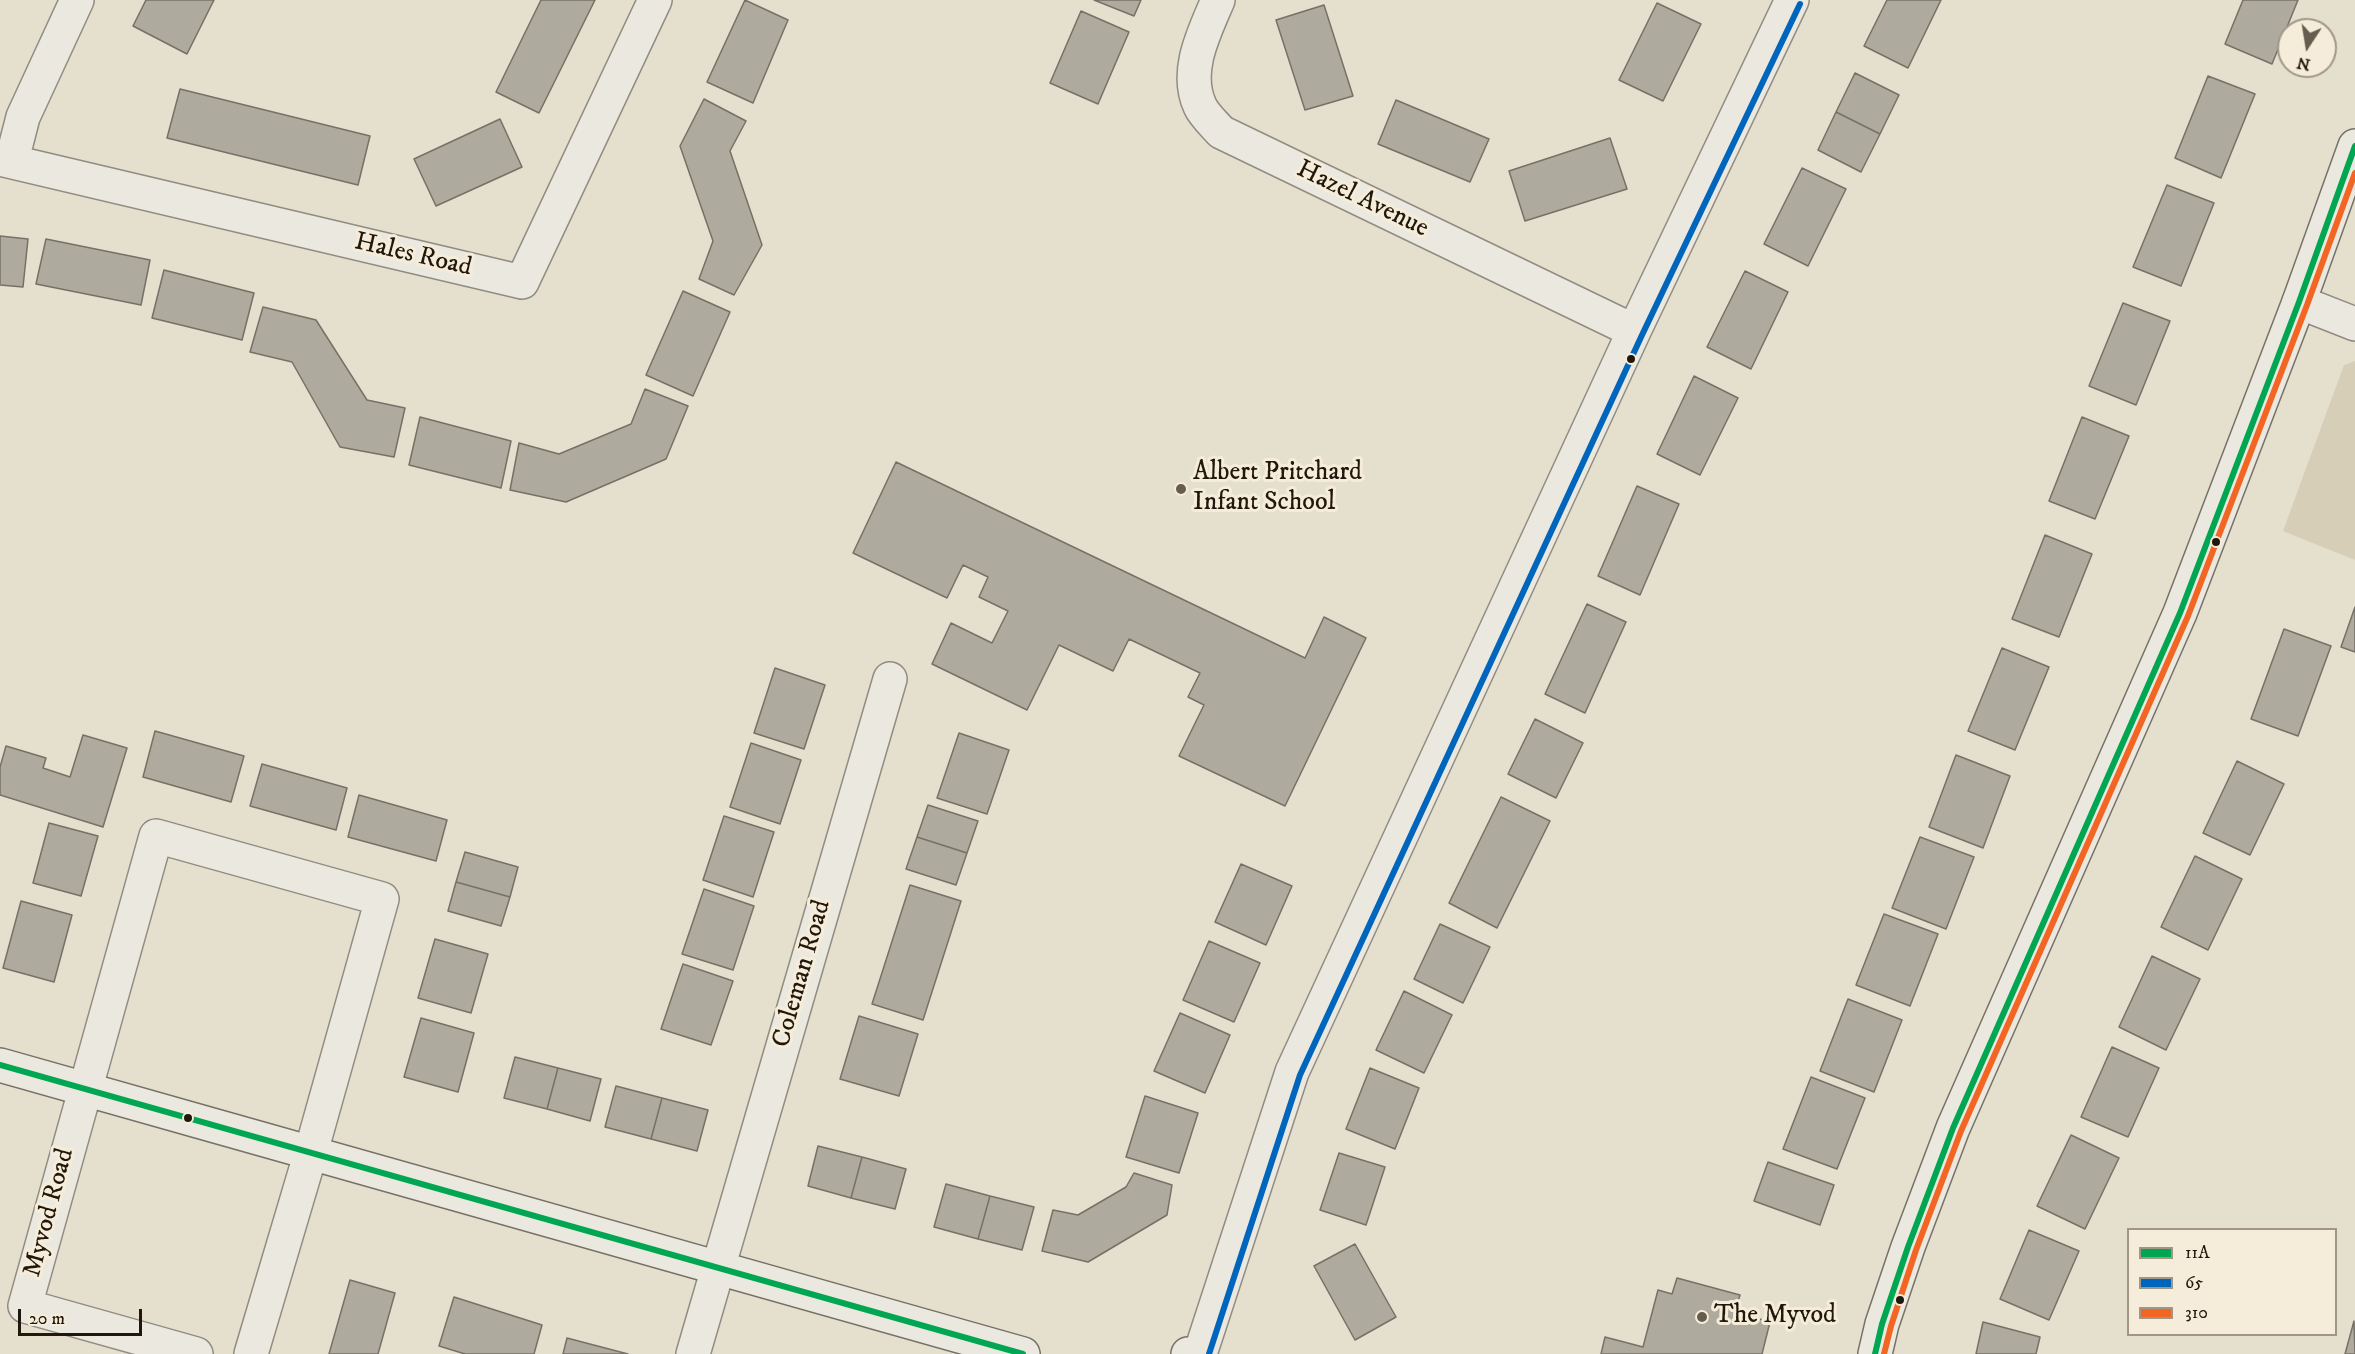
<!DOCTYPE html>
<html>
<head>
<meta charset="utf-8">
<style>
  body { margin:0 }
  #map { position:relative; width:2355px; height:1354px; overflow:hidden; background:#e5dfce; font-family:"IM FELL DW Pica",serif }
  canvas { display:block }
  .legend { position:absolute; left:2127px; top:1228px; width:210px; height:108px; box-sizing:border-box; background:#f5edd9; border:2px solid #a19787; margin:0; padding:8px 10px; list-style:none; font-size:18px; color:#22170c }
  .legend li { display:flex; align-items:center; gap:12px; height:30px }
  .legend b { width:30px; border:2px solid #a19787 }
  .north { position:absolute; left:2277px; top:18px; width:60px; height:60px; box-sizing:border-box; background:#f5edd9; border:2px solid #a19787; border-radius:50%; rotate:192deg; font-size:16px; font-weight:700; line-height:24px; text-align:center; color:#22170c }
  .north::after { content:''; display:block; margin:auto; width:21px; height:27px; background:#665d50; clip-path:polygon(50% 0,100% 100%,50% 72%,0 100%) }
  .scale { position:absolute; left:18px; top:1309px; width:124px; height:27px; box-sizing:border-box; border:3px solid #22170c; border-top:0; padding-left:8px; font-size:18px; line-height:21px; white-space:nowrap; color:#22170c; -webkit-text-stroke:4px #f5edd9; paint-order:stroke }
</style>
</head>
<body>
<div id="map">
<canvas width="2355" height="1354"></canvas>
<ul class="legend">
<li><b style="height:8px;background:#00a651"></b>11A</li>
<li><b style="height:8px;background:#0065bd"></b>65</li>
<li><b style="height:8px;background:#f26522"></b>310</li>
</ul>
<div class="north">N</div>
<div class="scale">20 m</div>
</div>
<script>
const c = document.querySelector('canvas').getContext('2d');
c.lineJoin = 'round';
function paint(path, color) { c.fillStyle = color; c.fill(path, 'evenodd'); }
function stroke(path, color, width, dash) { c.strokeStyle = color; c.lineWidth = width; c.lineCap = dash ? 'butt' : 'round'; c.setLineDash(dash || []); c.stroke(path); }
function label(font, color, halo, rows, align = 'center') {
  c.font = font + ' "IM FELL DW Pica",serif'; c.lineWidth = 6; c.setLineDash([]); c.textBaseline = 'middle'; c.strokeStyle = halo; c.fillStyle = color; for (const [text, x, y, turn = 0] of rows) {
    c.save(); c.translate(x, y); c.rotate((+turn || 0) * Math.PI / 180); c.textAlign = isNaN(turn) ? turn : align; if (halo) c.strokeText(text, 0, 0); c.fillText(text, 0, 0); c.restore();
  }
}
const green = new Path2D(`
  M 2355,361 L 2355,560 L 2283,531 L 2344,365 Z`);
const building = new Path2D(`
  M 146,0 L 214,0 L 187,54 L 133,26 Z
  M 541,0 L 595,0 L 539,113 L 496,92 Z
  M 745,0 L 788,20 L 753,103 L 707,82 Z
  M 1094,0 L 1141,0 L 1134,16 Z
  M 1887,0 L 1941,0 L 1908,68 L 1864,46 Z
  M 2243,0 L 2298,0 L 2272,64 L 2225,44 Z
  M 1657,3 L 1701,24 L 1663,101 L 1619,80 Z
  M 1324,5 L 1353,96 L 1305,110 L 1276,20 Z
  M 1081,11 L 1129,32 L 1098,104 L 1050,83 Z
  M 1855,73 L 1899,95 L 1880,134 L 1836,112 Z
  M 2208,76 L 2255,94 L 2221,178 L 2175,158 Z
  M 180,89 L 370,136 L 358,185 L 167,138 Z
  M 704,99 L 746,121 L 730,151 L 762,245 L 734,295 L 699,279 L 713,241 L 680,146 Z
  M 1396,100 L 1489,139 L 1470,182 L 1378,144 Z
  M 1836,112 L 1880,134 L 1861,172 L 1818,150 Z
  M 500,119 L 522,167 L 436,206 L 414,159 Z
  M 1610,138 L 1627,189 L 1525,221 L 1509,171 Z
  M 1802,168 L 1846,189 L 1808,266 L 1764,244 Z
  M 2167,185 L 2214,203 L 2181,286 L 2133,267 Z
  M 0,236 L 28,239 L 23,287 L 0,285 Z
  M 46,239 L 150,260 L 141,305 L 36,284 Z
  M 164,270 L 254,293 L 242,340 L 152,318 Z
  M 1745,271 L 1788,292 L 1751,369 L 1707,347 Z
  M 683,291 L 730,312 L 693,396 L 646,375 Z
  M 2123,303 L 2170,321 L 2136,405 L 2089,386 Z
  M 263,307 L 316,320 L 367,400 L 405,408 L 394,457 L 340,447 L 292,362 L 250,352 Z
  M 1694,376 L 1738,398 L 1700,475 L 1657,454 Z
  M 645,389 L 688,406 L 666,459 L 566,502 L 510,490 L 519,443 L 559,454 L 631,424 Z
  M 420,417 L 511,441 L 501,488 L 409,465 Z
  M 2082,417 L 2129,436 L 2095,519 L 2049,501 Z
  M 896,462 L 1305,658 L 1324,617 L 1366,638 L 1285,806 L 1179,756 L 1204,705 L 1188,697 L 1200,673 L 1129,639 L 1113,671 L 1059,645 L 1027,710 L 932,664 L 951,623 L 992,643 L 1008,611 L 979,597 L 988,577 L 963,565 L 947,598 L 853,553 Z
  M 1637,486 L 1679,504 L 1640,595 L 1598,576 Z
  M 2045,535 L 2092,554 L 2059,637 L 2012,619 Z
  M 1587,604 L 1626,622 L 1585,713 L 1545,694 Z
  M 2355,607 L 2355,652 L 2341,647 Z
  M 2284,629 L 2331,646 L 2298,736 L 2251,719 Z
  M 2002,648 L 2049,667 L 2015,750 L 1968,731 Z
  M 775,668 L 825,685 L 804,749 L 754,733 Z
  M 1535,719 L 1583,743 L 1556,798 L 1508,774 Z
  M 155,731 L 244,756 L 231,802 L 143,777 Z
  M 959,733 L 1009,750 L 987,814 L 937,798 Z
  M 83,735 L 127,748 L 103,827 L 0,795 L 0,767 L 6,746 L 46,758 L 43,768 L 70,777 Z
  M 751,743 L 801,760 L 780,824 L 730,807 Z
  M 1956,755 L 2010,776 L 1983,848 L 1929,827 Z
  M 2237,761 L 2284,784 L 2250,855 L 2203,833 Z
  M 262,764 L 347,788 L 336,830 L 250,806 Z
  M 359,795 L 447,820 L 436,861 L 348,837 Z
  M 1501,797 L 1550,821 L 1497,928 L 1449,903 Z
  M 928,805 L 978,821 L 967,853 L 917,837 Z
  M 724,816 L 774,832 L 753,897 L 703,880 Z
  M 49,823 L 98,836 L 81,896 L 33,883 Z
  M 917,837 L 967,853 L 956,885 L 906,869 Z
  M 1920,837 L 1974,857 L 1946,929 L 1892,908 Z
  M 465,852 L 518,867 L 510,897 L 456,882 Z
  M 2195,856 L 2242,879 L 2208,950 L 2161,927 Z
  M 1241,864 L 1292,886 L 1266,945 L 1215,922 Z
  M 456,882 L 510,897 L 501,926 L 448,911 Z
  M 910,885 L 961,901 L 923,1020 L 872,1004 Z
  M 704,889 L 754,906 L 733,970 L 682,954 Z
  M 21,901 L 72,915 L 54,982 L 3,968 Z
  M 1884,914 L 1938,934 L 1910,1006 L 1856,985 Z
  M 1440,924 L 1490,947 L 1463,1003 L 1414,979 Z
  M 435,939 L 488,954 L 471,1013 L 418,998 Z
  M 1209,941 L 1260,963 L 1234,1022 L 1183,1000 Z
  M 2152,956 L 2200,979 L 2166,1050 L 2119,1027 Z
  M 683,964 L 733,981 L 711,1045 L 661,1029 Z
  M 1404,991 L 1452,1015 L 1424,1073 L 1376,1050 Z
  M 1848,999 L 1902,1020 L 1874,1092 L 1820,1071 Z
  M 1180,1013 L 1230,1035 L 1205,1093 L 1154,1071 Z
  M 859,1016 L 918,1034 L 899,1096 L 840,1079 Z
  M 421,1018 L 474,1033 L 458,1092 L 404,1077 Z
  M 2112,1047 L 2159,1068 L 2128,1137 L 2081,1117 Z
  M 515,1057 L 558,1068 L 547,1109 L 504,1098 Z
  M 558,1068 L 601,1079 L 590,1121 L 547,1109 Z
  M 1370,1068 L 1419,1088 L 1395,1149 L 1346,1129 Z
  M 1811,1077 L 1865,1098 L 1837,1169 L 1783,1149 Z
  M 616,1086 L 662,1098 L 651,1139 L 605,1127 Z
  M 1145,1096 L 1198,1113 L 1179,1173 L 1126,1157 Z
  M 662,1098 L 708,1110 L 697,1151 L 651,1139 Z
  M 2071,1135 L 2119,1158 L 2085,1229 L 2037,1206 Z
  M 818,1146 L 862,1157 L 851,1198 L 808,1186 Z
  M 1339,1153 L 1385,1167 L 1366,1225 L 1320,1210 Z
  M 862,1157 L 906,1169 L 895,1209 L 851,1198 Z
  M 1768,1162 L 1834,1185 L 1820,1225 L 1754,1201 Z
  M 1134,1173 L 1172,1185 L 1167,1215 L 1088,1262 L 1042,1251 L 1053,1210 L 1078,1215 L 1126,1187 Z
  M 946,1184 L 990,1196 L 978,1239 L 934,1227 Z
  M 990,1196 L 1034,1207 L 1022,1250 L 978,1239 Z
  M 2029,1230 L 2079,1251 L 2049,1320 L 2000,1299 Z
  M 1355,1244 L 1396,1317 L 1355,1340 L 1314,1266 Z
  M 1677,1278 L 1740,1295 L 1735,1312 L 1770,1322 L 1762,1354 L 1601,1354 L 1605,1337 L 1643,1347 L 1658,1290 L 1672,1294 Z
  M 350,1280 L 395,1293 L 378,1354 L 329,1354 Z
  M 454,1297 L 542,1325 L 534,1354 L 465,1354 L 439,1346 Z
  M 2354,1321 L 2355,1354 L 2345,1354 Z
  M 1983,1322 L 2040,1337 L 2036,1354 L 1976,1354 Z
  M 567,1338 L 628,1354 L 563,1354 Z`);
const street = new Path2D(`
  M 1218,0 C 1204,33 1184,71 1200,106 C 1204,115 1214,124 1221,132 L 1634,331
  M 0,159 L 522,282 L 655,0
  M 12,160 L 23,117 L 77,0
  M 2299,302 L 2355,324
  M 196,1354 L 25,1306 L 156,836 L 382,899 L 311,1152 L 251,1354
  M 693,1354 L 890,679
  M 1200,1354 L 1292,1072 L 1634,331 L 1792,0`);
const secondary = new Path2D(`
  M 0,1065 C 341,1161 681,1260 1023,1354
  M 1188,1354 L 1200,1354
  M 1875,1354 L 1882,1324 L 1908,1247 L 1953,1128 L 2180,613 L 2299,302 L 2355,146`);
const bus1 = new Path2D(`
  M 0,1065 L 1023,1354
  M 1875,1354 L 1882,1324 L 1908,1247 L 1953,1128 L 2180,613 L 2299,302 L 2355,146`);
const bus2 = new Path2D(`
  M 1209,1354 L 1300,1075 L 1642,335 L 1800,4`);
const bus3 = new Path2D(`
  M 1884,1354 L 1891,1326 L 1916,1250 L 1961,1131 L 2188,616 L 2307,305 L 2355,173`);
const markers = [
  [1631,359,5,"#22170c"],
  [1181,489,6,"#665d50"],
  [2216,542,5,"#22170c"],
  [188,1118,5,"#22170c"],
  [1900,1300,5,"#22170c"],
  [1702,1317,6,"#665d50"]
];
const streetNames = [
  ["Hazel Avenue",1362,200,26],
  ["Hales Road",413,256,13],
  ["Coleman Road",803,974,-74],
  ["Myvod Road",50,1213,-75]
];
const poiNames = [
  ["Albert Pritchard",1193,474],
  ["Infant School",1193,504],
  ["The Myvod",1714,1317]
];
paint(green, '#d7ceb7');
paint(building, '#afaa9e');
stroke(building, '#767167', 1.5);
stroke(street, '#918c82', 36);
stroke(secondary, '#767167', 36);
stroke(street, '#ebe8df', 33);
stroke(secondary, '#ebe8df', 33);
stroke(bus1, '#00a651', 6);
stroke(bus2, '#0065bd', 6);
stroke(bus3, '#f26522', 6);
for (const [x, y, r, color] of markers) { const dot = new Path2D(); dot.arc(x, y, r, 0, 2 * Math.PI); c.fillStyle = color; c.fill(dot); stroke(dot, '#f5edd9', 2); }
label('26px', '#22170c', '#f5edd9', streetNames);
label('26px', '#22170c', '#f5edd9', poiNames, 'left');
</script>
</body>
</html>
